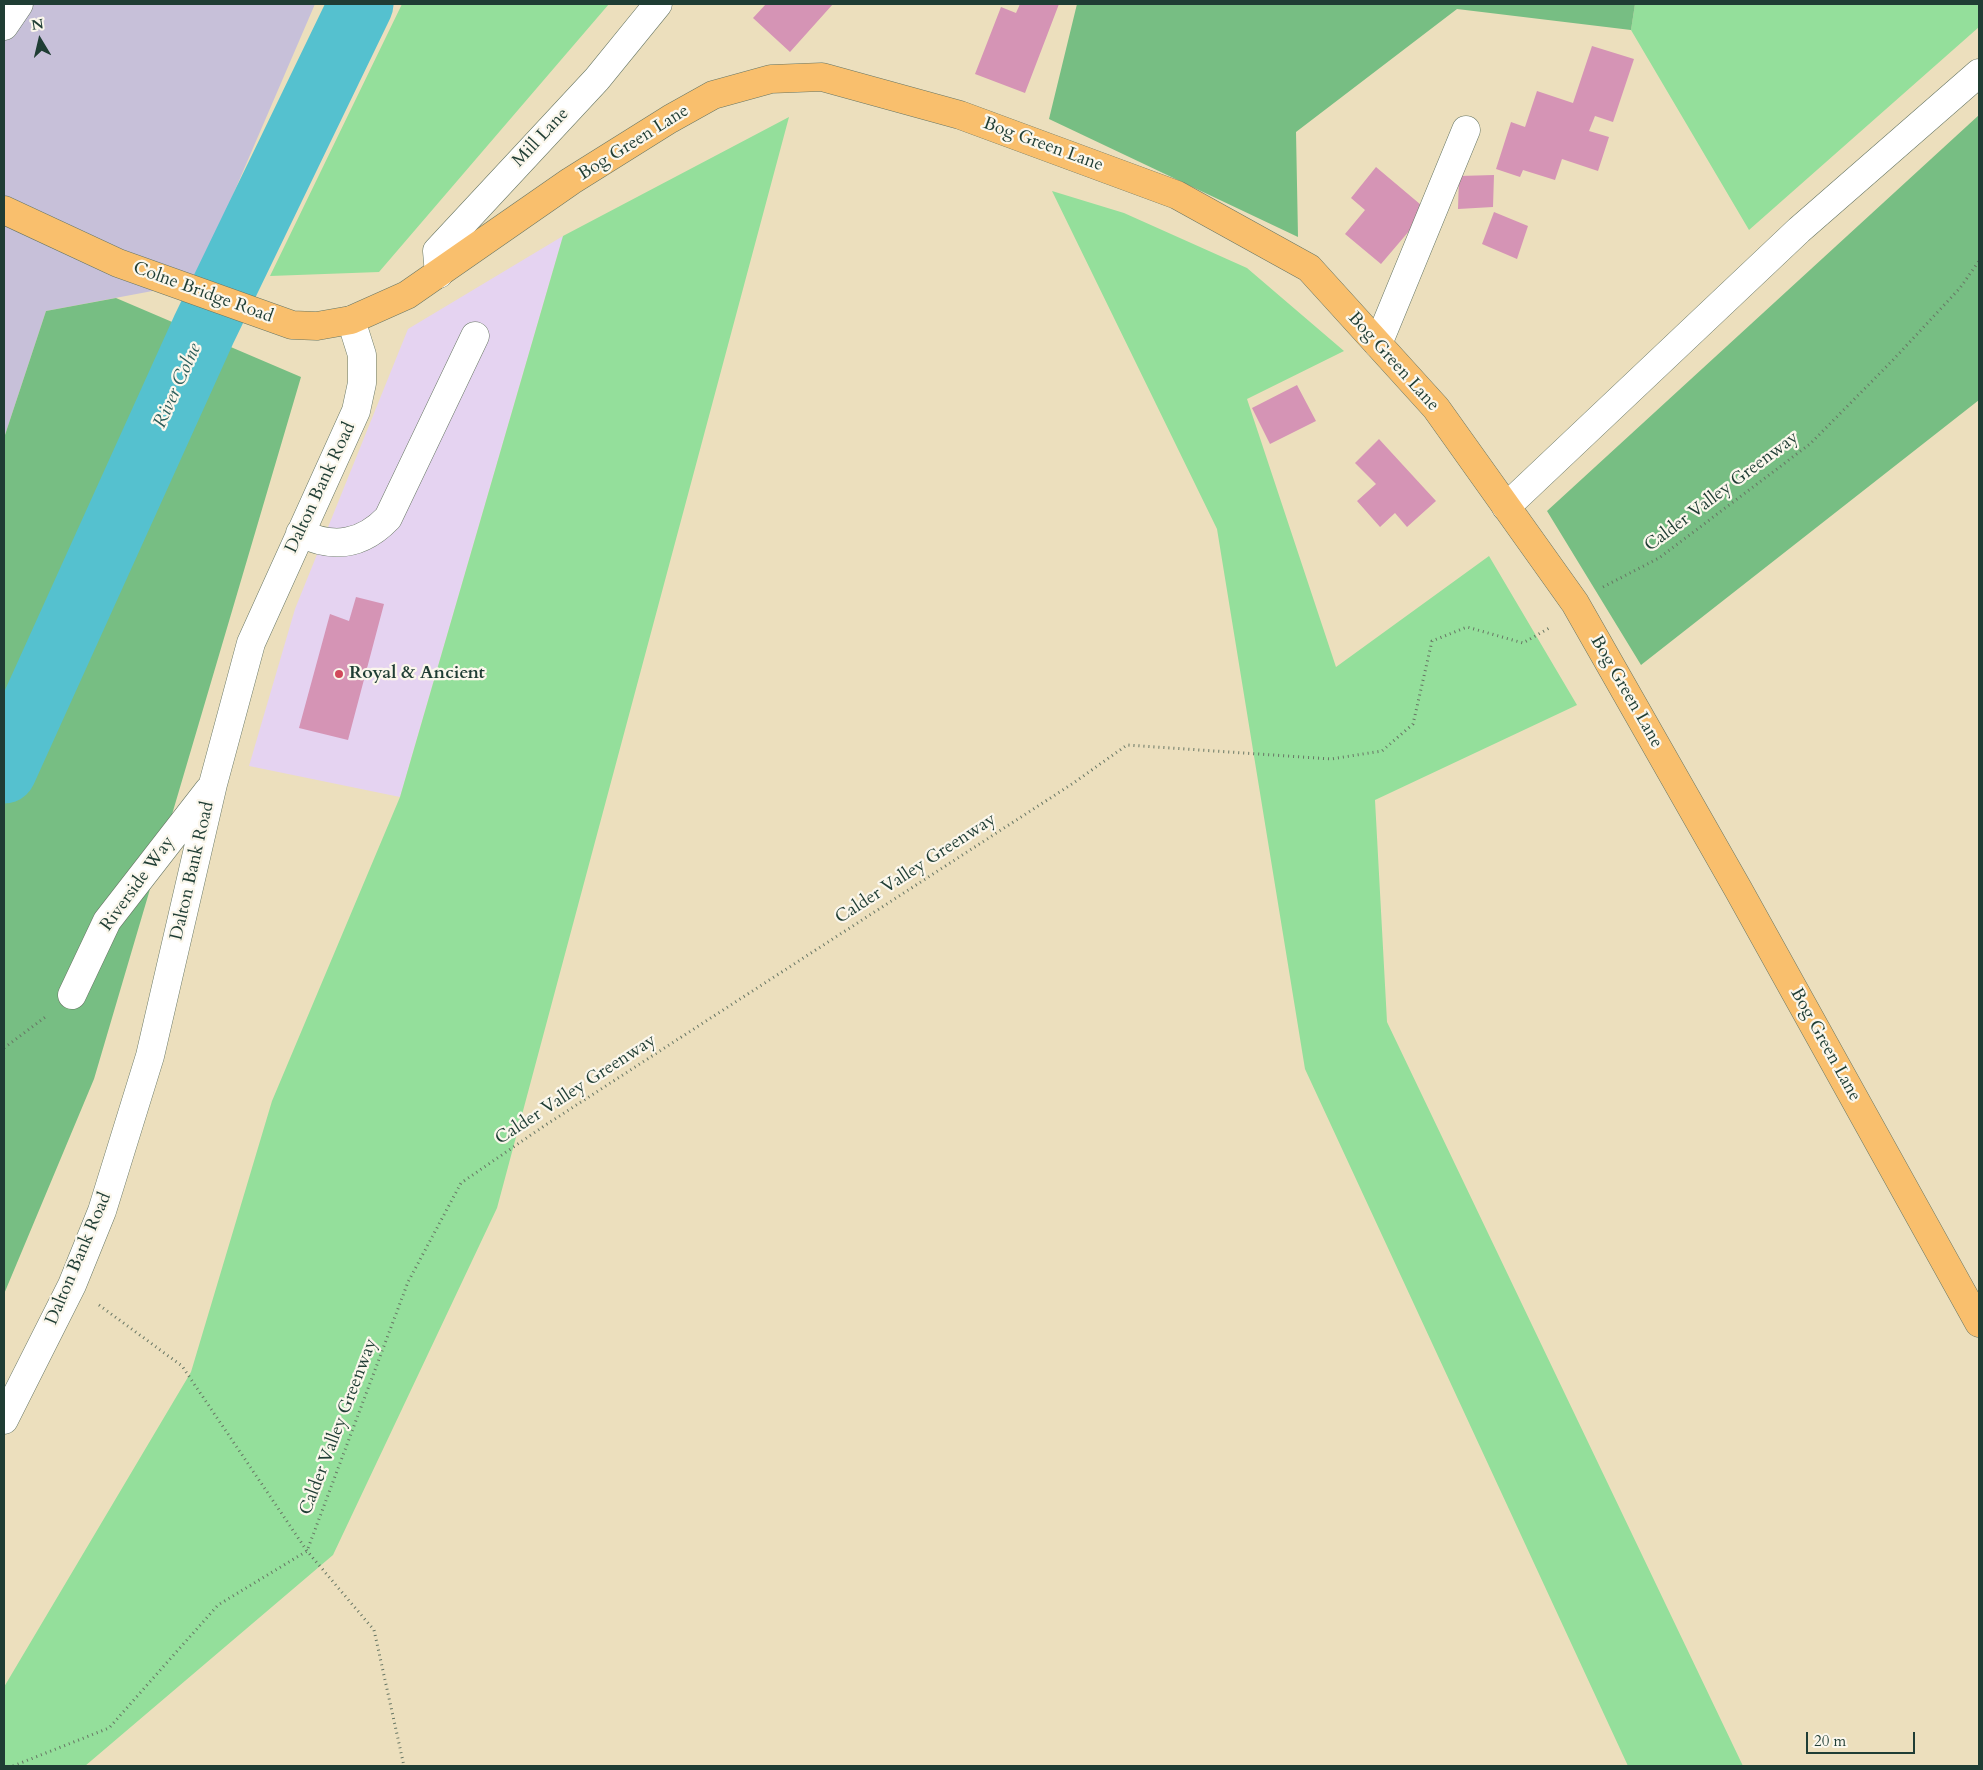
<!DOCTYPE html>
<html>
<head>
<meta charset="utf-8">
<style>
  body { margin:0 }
  #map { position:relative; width:1983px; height:1770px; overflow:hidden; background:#ecdfbd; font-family:Cardo,serif }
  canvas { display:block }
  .frame { position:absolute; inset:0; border:5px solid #1f3d34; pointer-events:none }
  .north { position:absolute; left:15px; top:15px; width:50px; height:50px; -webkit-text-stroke:4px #fbf7ec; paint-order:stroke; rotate:351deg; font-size:14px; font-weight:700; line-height:20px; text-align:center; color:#1f3d34 }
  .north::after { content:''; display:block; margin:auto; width:18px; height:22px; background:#1f3d34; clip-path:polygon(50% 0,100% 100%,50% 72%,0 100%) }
  .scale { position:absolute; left:1806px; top:1732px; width:109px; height:22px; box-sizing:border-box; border:2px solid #1f3d34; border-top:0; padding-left:6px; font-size:15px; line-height:18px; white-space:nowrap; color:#1f3d34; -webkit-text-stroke:4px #fbf7ec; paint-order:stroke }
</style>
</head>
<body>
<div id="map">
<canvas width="1983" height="1770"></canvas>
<div class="frame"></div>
<div class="north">N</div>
<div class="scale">20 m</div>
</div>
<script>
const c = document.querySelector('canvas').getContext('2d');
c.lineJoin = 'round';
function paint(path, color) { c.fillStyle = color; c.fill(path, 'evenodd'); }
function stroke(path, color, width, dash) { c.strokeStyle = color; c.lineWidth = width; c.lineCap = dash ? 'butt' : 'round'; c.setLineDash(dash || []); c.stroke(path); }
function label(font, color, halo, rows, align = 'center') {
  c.font = font + ' Cardo,serif'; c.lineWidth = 4.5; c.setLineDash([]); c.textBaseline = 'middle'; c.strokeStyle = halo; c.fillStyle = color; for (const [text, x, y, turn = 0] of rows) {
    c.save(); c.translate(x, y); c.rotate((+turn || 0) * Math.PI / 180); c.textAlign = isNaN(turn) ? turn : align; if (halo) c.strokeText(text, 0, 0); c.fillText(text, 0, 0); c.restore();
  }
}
const built = new Path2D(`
  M 563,236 L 400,797 L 249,766 L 295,609 L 408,329 Z`);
const industrial = new Path2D(`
  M 4,4 L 315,4 L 195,283 L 46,311 L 4,438 Z`);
const green = new Path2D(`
  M 402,4 L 609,4 L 379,272 L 270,276 Z
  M 1635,4 L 1979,4 L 1979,27 L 1749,230 L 1631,30 Z
  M 789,117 L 497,1208 L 333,1555 L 85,1766 L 4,1766 L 4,1687 L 191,1372 L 272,1101 L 400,797 L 563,236 Z
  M 1052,191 L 1124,213 L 1247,268 L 1344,351 L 1247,399 L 1336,667 L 1489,556 L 1577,705 L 1375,800 L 1387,1022 L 1743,1766 L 1628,1766 L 1305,1069 L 1217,529 Z`);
const forest = new Path2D(`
  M 1077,4 L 1635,4 L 1631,30 L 1457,9 L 1296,132 L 1298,237 L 1049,119 Z
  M 1979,115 L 1979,400 L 1641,665 L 1547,511 Z
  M 116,298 L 301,377 L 94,1079 L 4,1294 L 4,438 L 46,311 Z`);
const river = new Path2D(`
  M 4,771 L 204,329 L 361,4`);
const building = new Path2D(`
  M 766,4 L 833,4 L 790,52 L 753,18 Z
  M 1020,4 L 1059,4 L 1025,93 L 975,74 L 1001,7 L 1016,13 Z
  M 1592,46 L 1634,59 L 1613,122 L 1595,116 L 1589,131 L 1609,137 L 1598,171 L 1562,159 L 1555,180 L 1523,170 L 1520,177 L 1496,169 L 1511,122 L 1525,127 L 1537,91 L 1573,103 Z
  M 1376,167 L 1427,210 L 1381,264 L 1345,234 L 1365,210 L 1351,198 Z
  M 1494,175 L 1493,207 L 1458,209 L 1459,176 Z
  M 1494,212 L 1528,226 L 1517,259 L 1482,244 Z
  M 1297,385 L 1316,421 L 1270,444 L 1252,408 Z
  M 1379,439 L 1436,501 L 1407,527 L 1395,513 L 1380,527 L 1357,501 L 1376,484 L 1355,463 Z
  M 356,597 L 384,604 L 348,740 L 299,728 L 330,614 L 349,621 Z`);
const path = new Path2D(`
  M 1603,587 L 1659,558 L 1810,444 L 1893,360 L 1960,288 L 1979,261
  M 4,1048 L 48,1015
  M 99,1305 L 182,1366 L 307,1551 L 374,1630 L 404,1766
  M 13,1766 L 109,1728 L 218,1605 L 307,1551 L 408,1282 L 461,1183 L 544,1126 L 1072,784 L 1127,745 L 1331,759 L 1382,751 L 1413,724 L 1432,641 L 1467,627 L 1523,643 L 1551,627`);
const minor = new Path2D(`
  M 4,26 L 19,4
  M 439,274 L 437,251 L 597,79 L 658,4
  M 1378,344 L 1466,130
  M 1506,507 L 1799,230 L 1979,73
  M 300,533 C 333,549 362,545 388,518 L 475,336
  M 72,995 L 107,921 L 208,791
  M 4,1420 L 72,1285 L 102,1211 L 150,1056 L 213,784 L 251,643 L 356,411 L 362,383 L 362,355 L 351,320`);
const major = new Path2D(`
  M 4,210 L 118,263 L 292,325 L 317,326 L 351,320 L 407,295 L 571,181 L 670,119 L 713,95 L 771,79 L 822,77 L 960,115 L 1177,195 L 1309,268 L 1436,408 L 1575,603 L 1738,889 L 1979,1323`);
const markers = [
  [339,674,5,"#d1495b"]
];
const streetNames = [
  ["Mill Lane",541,138,-47],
  ["Bog Green Lane",634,143,-32],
  ["Bog Green Lane",1043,145,20],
  ["Colne Bridge Road",203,293,20],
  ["Bog Green Lane",1393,362,48],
  ["Dalton Bank Road",321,488,-65],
  ["Calder Valley Greenway",1722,492,-37],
  ["Bog Green Lane",1626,692,60],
  ["Calder Valley Greenway",916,869,-33],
  ["Dalton Bank Road",193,871,-77],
  ["Riverside Way",138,884,-54],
  ["Bog Green Lane",1825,1045,61],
  ["Calder Valley Greenway",576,1090,-33],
  ["Dalton Bank Road",79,1259,-67],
  ["Calder Valley Greenway",339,1427,-69]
];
const poiNames = [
  ["Royal & Ancient",349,674]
];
const waterNames = [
  ["River Colne",178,386,-66]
];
paint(built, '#e5d3f1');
paint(industrial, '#c7c0d9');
paint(green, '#94df9b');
paint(forest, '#77be83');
stroke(river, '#55c1cf', 65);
paint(building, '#d594b5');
stroke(minor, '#677664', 29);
stroke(major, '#677664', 29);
stroke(path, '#677664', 3, [1, 4]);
stroke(minor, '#fff', 28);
stroke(major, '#f9bf6d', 28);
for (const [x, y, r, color] of markers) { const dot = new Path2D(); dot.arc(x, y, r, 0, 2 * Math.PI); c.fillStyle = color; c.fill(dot); stroke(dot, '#fbf7ec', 2); }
label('18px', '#1f3d34', '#fbf7ec', streetNames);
label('bold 18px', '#1f3d34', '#fbf7ec', poiNames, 'left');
label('italic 19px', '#2c5e5b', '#fbf7ec', waterNames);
</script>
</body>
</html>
